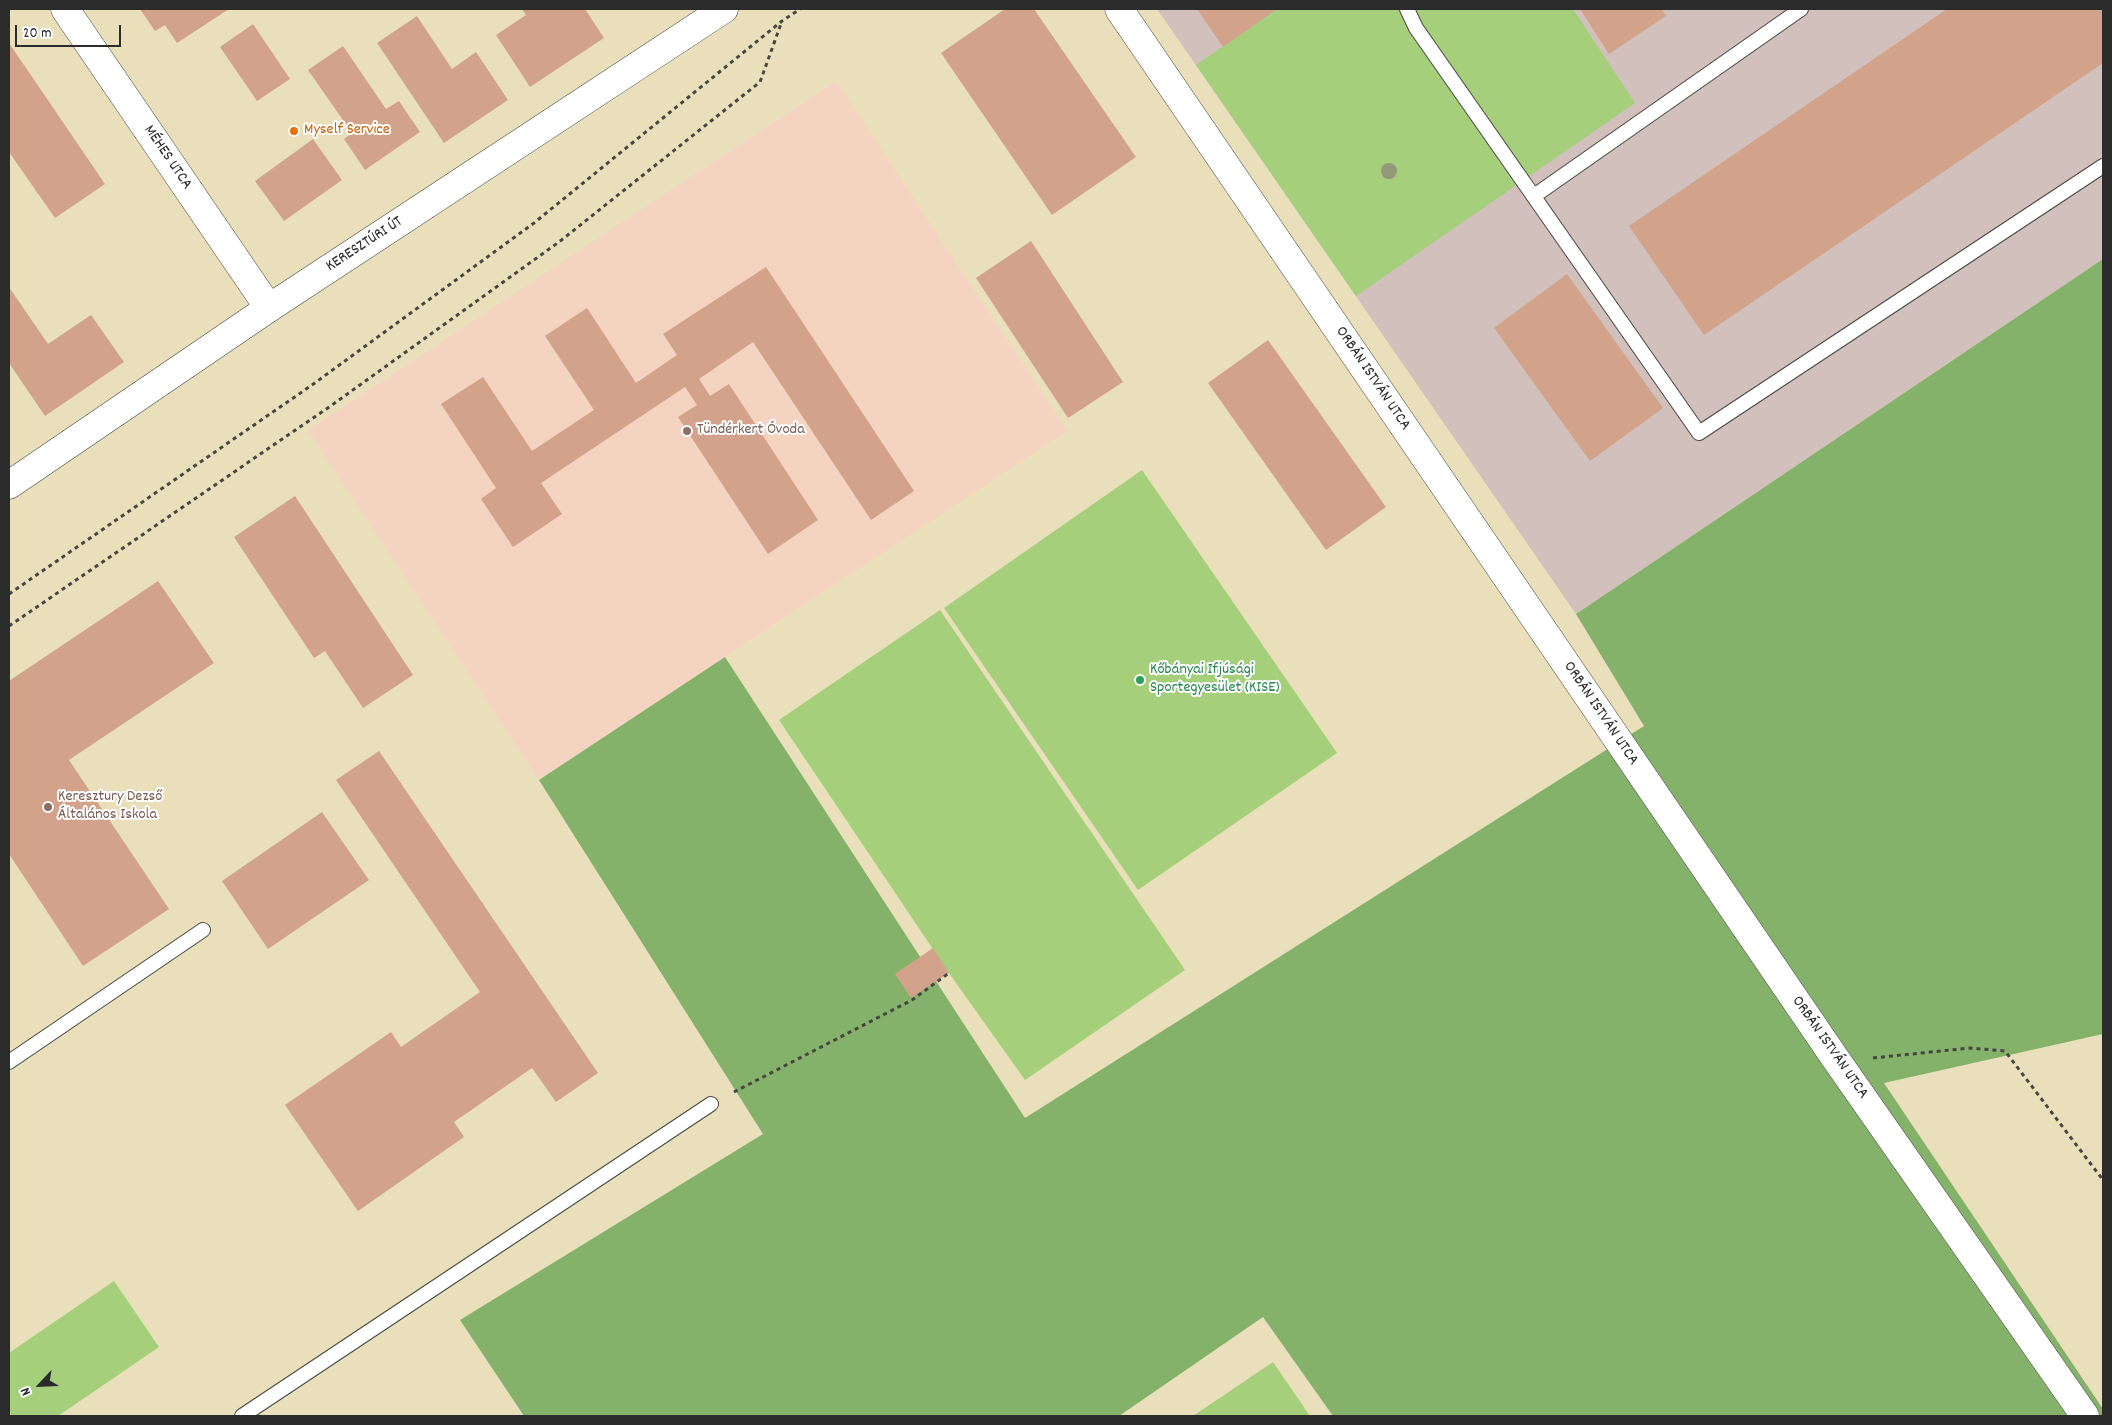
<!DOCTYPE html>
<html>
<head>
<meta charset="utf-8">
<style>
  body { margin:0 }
  #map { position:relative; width:2112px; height:1425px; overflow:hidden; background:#e9dfbb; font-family:Dekko,sans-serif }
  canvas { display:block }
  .frame { position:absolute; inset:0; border:10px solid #2b2b2b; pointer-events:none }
  .north { position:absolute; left:15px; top:1360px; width:50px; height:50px; -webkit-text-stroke:4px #fff; paint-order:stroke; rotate:245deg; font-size:14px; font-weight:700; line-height:20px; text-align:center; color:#2b2b2b }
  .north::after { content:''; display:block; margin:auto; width:18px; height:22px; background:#2b2b2b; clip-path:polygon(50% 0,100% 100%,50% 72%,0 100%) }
  .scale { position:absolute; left:15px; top:25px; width:106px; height:22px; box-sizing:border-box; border:2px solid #2b2b2b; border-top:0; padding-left:6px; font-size:15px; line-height:18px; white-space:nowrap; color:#2b2b2b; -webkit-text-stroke:4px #fff; paint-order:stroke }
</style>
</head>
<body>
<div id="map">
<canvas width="2112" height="1425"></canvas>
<div class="frame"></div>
<div class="north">N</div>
<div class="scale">20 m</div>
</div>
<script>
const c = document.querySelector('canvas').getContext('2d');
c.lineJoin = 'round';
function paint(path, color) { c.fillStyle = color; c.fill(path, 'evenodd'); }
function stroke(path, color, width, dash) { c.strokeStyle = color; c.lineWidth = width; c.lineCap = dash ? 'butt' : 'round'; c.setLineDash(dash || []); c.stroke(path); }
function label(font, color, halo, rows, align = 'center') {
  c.font = font + ' Dekko,sans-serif'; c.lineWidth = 4; c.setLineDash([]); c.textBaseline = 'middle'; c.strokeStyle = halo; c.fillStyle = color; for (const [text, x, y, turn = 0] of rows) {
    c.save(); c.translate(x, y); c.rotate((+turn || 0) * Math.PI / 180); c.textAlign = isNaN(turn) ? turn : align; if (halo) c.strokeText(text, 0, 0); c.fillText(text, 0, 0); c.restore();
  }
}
const built = new Path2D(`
  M 836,81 L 1067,431 L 539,780 L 308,430 Z`);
const industrial = new Path2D(`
  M 1157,9 L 2103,9 L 2103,259 L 1576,614 Z`);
const green = new Path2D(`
  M 1277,9 L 1573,9 L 1635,103 L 1356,296 L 1196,65 Z
  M 1142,470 L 1337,753 L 1138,890 L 944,608 Z
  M 940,610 L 1185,970 L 1025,1080 L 949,973 L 779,720 Z
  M 114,1281 L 159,1347 L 58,1416 L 12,1416 L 9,1411 L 9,1353 Z
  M 1273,1362 L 1310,1416 L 1193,1416 Z`);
const forest = new Path2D(`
  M 2103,259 L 2103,1034 L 1884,1083 L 2103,1409 L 2103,1416 L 1333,1416 L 1263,1317 L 1119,1416 L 524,1416 L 460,1320 L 763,1134 L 539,780 L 725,657 L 1025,1118 L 1644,726 L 1576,614 Z`);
const building = new Path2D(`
  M 140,9 L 229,9 L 177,43 L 165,25 L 155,31 Z
  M 522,9 L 585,9 L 604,38 L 530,87 L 496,35 L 526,15 Z
  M 1005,9 L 1034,9 L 1136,157 L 1052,215 L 941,53 Z
  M 1197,9 L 1277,9 L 1223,47 Z
  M 1580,9 L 1662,9 L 1666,16 L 1609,54 Z
  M 1947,9 L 2103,9 L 2103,63 L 1704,335 L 1629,226 Z
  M 417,16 L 452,69 L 476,52 L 508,100 L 444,143 L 377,43 Z
  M 253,24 L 290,79 L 257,101 L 220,47 Z
  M 9,43 L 105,184 L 55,218 L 9,152 Z
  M 343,46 L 386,109 L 399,101 L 420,132 L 365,170 L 344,139 L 352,133 L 308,70 Z
  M 313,139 L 342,180 L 284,221 L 255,181 Z
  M 1031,241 L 1123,382 L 1068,418 L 976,278 Z
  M 766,267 L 914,491 L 871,520 L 753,342 L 699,379 L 710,396 L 729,384 L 818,520 L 768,554 L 678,417 L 697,405 L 685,387 L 541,483 L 562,514 L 513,547 L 481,499 L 496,488 L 441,404 L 483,377 L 532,451 L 594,410 L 545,336 L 587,308 L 636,383 L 677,355 L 663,334 Z
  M 1567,274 L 1663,408 L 1590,461 L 1494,328 Z
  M 9,287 L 48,344 L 91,315 L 124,362 L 45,416 L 9,363 Z
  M 1268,340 L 1386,507 L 1326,550 L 1208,383 Z
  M 295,496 L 413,675 L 363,708 L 325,651 L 314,658 L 234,537 Z
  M 158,581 L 214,663 L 69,760 L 169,909 L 83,966 L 9,854 L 9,681 Z
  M 379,751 L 598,1073 L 556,1102 L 532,1068 L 454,1122 L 464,1137 L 358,1211 L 285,1105 L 391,1032 L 401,1047 L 480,992 L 336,780 Z
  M 322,812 L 369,880 L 268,949 L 222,881 Z
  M 933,948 L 949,973 L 911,998 L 895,974 Z`);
const path = new Path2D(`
  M 9,594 L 312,385 L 534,223 L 782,21 L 800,9
  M 9,626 L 332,405 L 559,242 L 760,82 L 782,21
  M 1873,1058 L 1970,1048 L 2005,1051 L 2103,1180
  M 734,1092 L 912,1000 L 949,973`);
const lane = new Path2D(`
  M 1407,9 L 1416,28 L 1699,433 L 2103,166
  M 1534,196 L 1801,9
  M 9,1062 L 203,930
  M 242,1416 L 711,1104`);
const street = new Path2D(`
  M 65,9 L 269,308`);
const secondary = new Path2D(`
  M 1119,9 L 1835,1058 L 2085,1416
  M 9,485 L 269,308 L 724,9`);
const trees = [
  [1389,171]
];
const markers = [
  [294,131,5,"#e8710a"],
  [687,431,5,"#8d6e63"],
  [1140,680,5,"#2e9e5b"],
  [48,807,5,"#8d6e63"]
];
const foodNames = [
  ["Myself Service",304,131]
];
const streetNames = [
  ["MÉHES UTCA",167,158,56],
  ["KERESZTÚRI ÚT",365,245,-33],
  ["ORBÁN ISTVÁN UTCA",1372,379,56],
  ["ORBÁN ISTVÁN UTCA",1600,714,56],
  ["ORBÁN ISTVÁN UTCA",1829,1048,55]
];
const educationNames = [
  ["Tündérkert Óvoda",697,431],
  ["Keresztury Dezső",58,798],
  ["Általános Iskola",58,816]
];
const leisureNames = [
  ["Kőbányai Ifjúsági",1150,671],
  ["Sportegyesület (KISE)",1150,689]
];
paint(built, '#f5d3c1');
paint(industrial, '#d1c0bc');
paint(green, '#a6cf7b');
paint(forest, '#84b26b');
paint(building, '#d2a38a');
stroke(lane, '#484641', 16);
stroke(street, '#484641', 29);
stroke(secondary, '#484641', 29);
stroke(path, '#484641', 3, [4, 4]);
stroke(lane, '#fff', 14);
stroke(street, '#fff', 28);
stroke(secondary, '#fff', 28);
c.fillStyle = '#959779';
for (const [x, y] of trees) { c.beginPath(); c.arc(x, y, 8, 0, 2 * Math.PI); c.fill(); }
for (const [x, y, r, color] of markers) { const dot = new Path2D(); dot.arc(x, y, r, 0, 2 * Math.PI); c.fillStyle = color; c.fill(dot); stroke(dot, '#fff', 2); }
label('16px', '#c56008', '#fff', foodNames, 'left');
label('16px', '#2b2b2b', '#fff', streetNames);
label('16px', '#785e54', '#fff', educationNames, 'left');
label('16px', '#27864d', '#fff', leisureNames, 'left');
</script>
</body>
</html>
